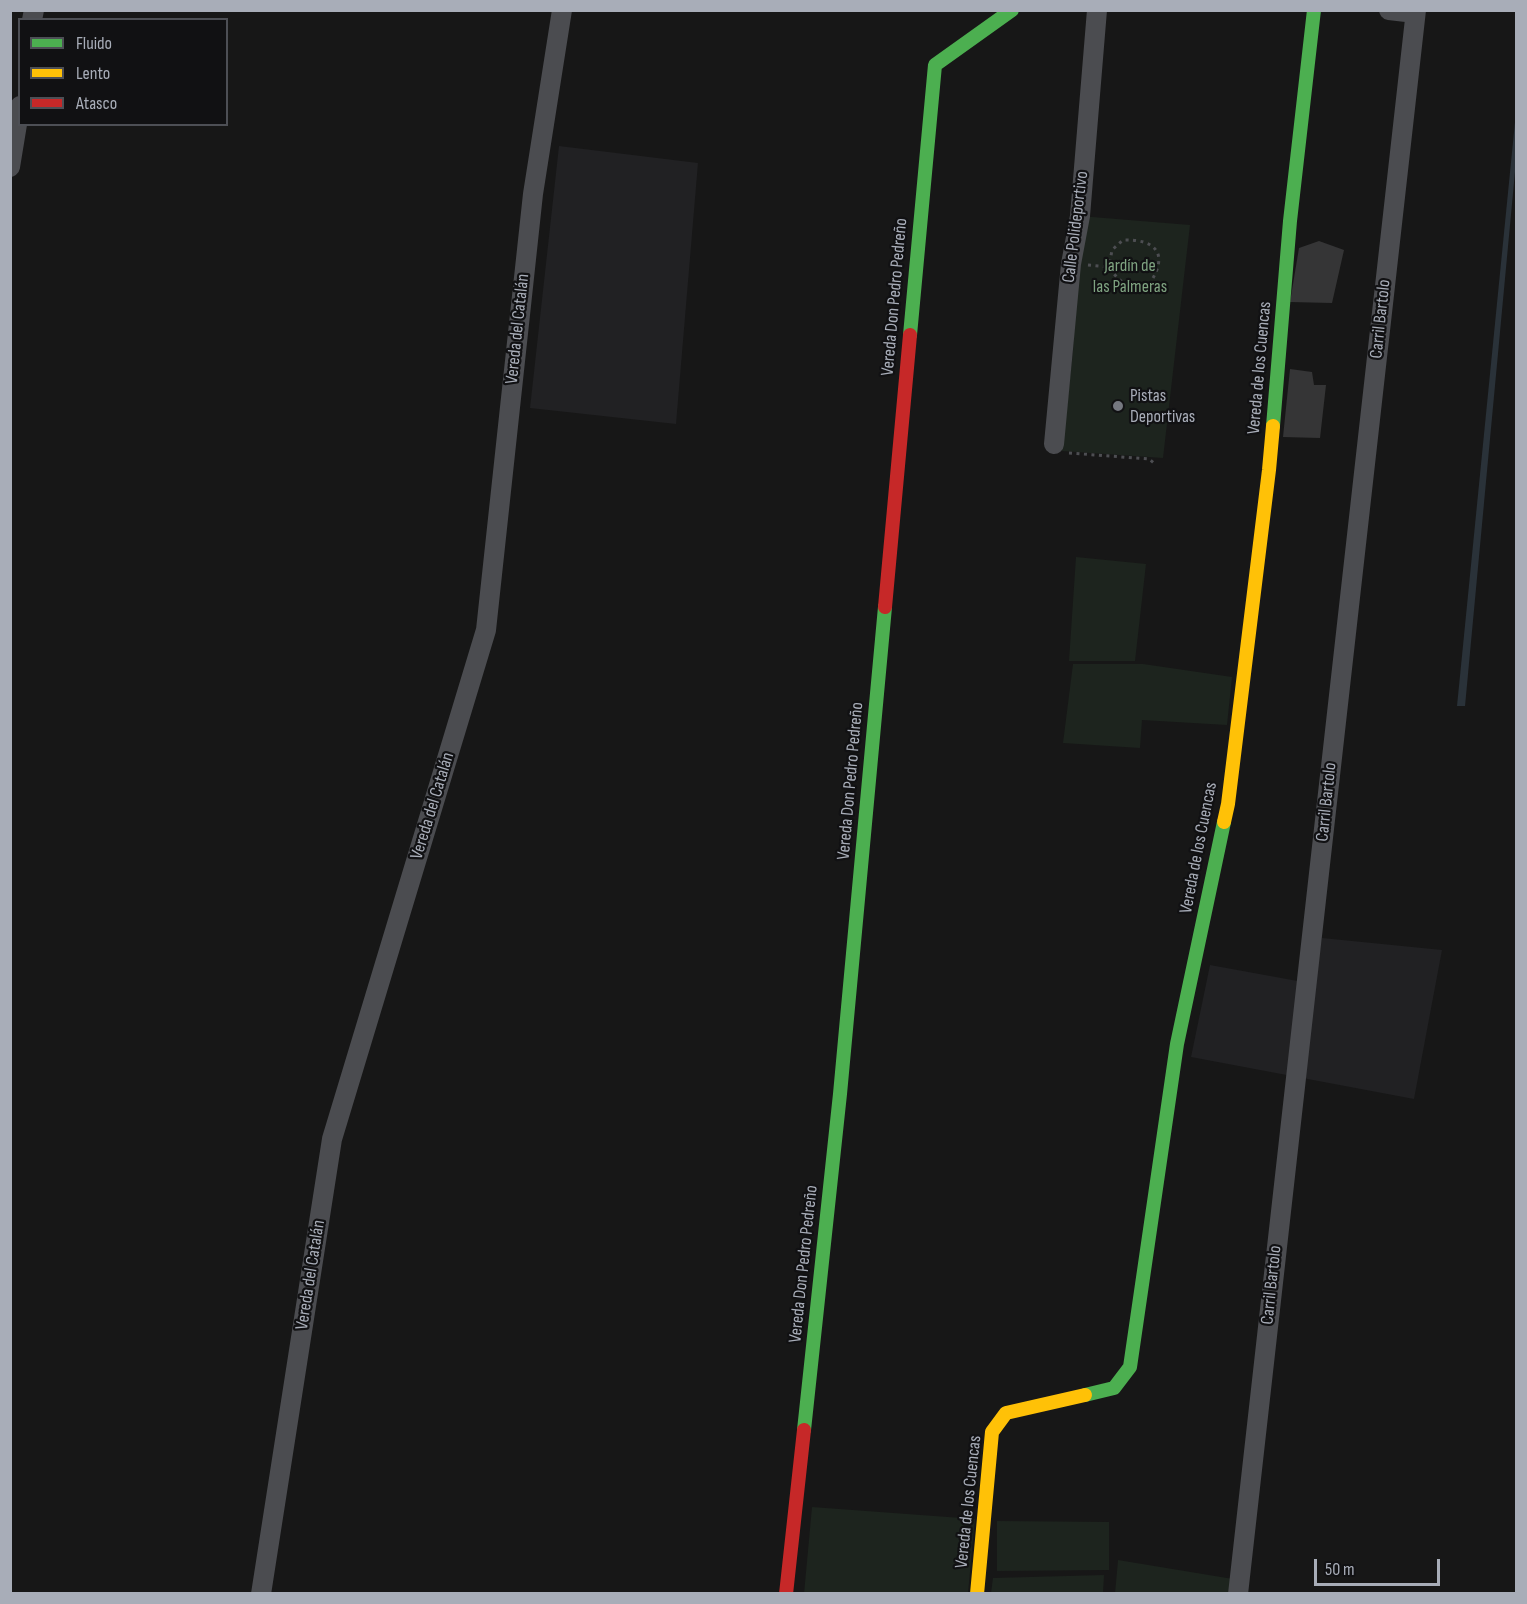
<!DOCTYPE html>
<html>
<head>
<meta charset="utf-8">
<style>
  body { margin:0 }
  #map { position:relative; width:1527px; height:1604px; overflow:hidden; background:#171717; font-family:"Sofia Sans Condensed",sans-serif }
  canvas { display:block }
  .frame { position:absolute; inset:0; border:12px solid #a8adb8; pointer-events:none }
  .legend { position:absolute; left:18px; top:18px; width:210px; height:108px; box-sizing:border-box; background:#111113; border:2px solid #4d4f55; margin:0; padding:8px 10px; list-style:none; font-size:18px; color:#a8adb8 }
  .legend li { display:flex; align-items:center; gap:12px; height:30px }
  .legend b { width:30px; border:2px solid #4d4f55 }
  .scale { position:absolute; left:1314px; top:1559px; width:126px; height:27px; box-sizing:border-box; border:3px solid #a8adb8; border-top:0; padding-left:8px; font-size:18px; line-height:21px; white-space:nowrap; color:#a8adb8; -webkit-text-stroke:4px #111113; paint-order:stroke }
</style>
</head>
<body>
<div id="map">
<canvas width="1527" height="1604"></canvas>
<div class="frame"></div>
<ul class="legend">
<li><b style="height:8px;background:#4caf50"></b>Fluido</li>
<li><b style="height:8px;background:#ffc107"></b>Lento</li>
<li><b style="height:8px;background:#c62828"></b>Atasco</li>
</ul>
<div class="scale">50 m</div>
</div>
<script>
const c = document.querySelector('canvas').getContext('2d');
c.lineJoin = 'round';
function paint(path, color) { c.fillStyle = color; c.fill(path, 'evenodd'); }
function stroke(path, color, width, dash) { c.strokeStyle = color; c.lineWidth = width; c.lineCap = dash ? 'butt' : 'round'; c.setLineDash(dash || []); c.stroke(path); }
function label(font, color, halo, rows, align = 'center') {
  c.font = font + ' "Sofia Sans Condensed",sans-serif'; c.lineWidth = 4.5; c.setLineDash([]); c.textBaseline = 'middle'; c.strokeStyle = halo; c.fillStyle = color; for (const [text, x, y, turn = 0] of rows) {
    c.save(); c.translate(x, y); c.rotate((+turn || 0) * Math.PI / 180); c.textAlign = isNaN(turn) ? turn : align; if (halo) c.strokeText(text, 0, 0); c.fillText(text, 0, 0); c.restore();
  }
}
const built = new Path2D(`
  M 559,146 L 698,163 L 676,424 L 530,408 Z
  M 1322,938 L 1442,950 L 1414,1099 L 1191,1057 L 1210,965 L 1314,984 Z`);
const green = new Path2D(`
  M 1080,216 L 1190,225 L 1163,458 L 1062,451 L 1073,351 Z
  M 1076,557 L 1146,564 L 1135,661 L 1069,661 Z
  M 1073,664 L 1143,664 L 1232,677 L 1227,725 L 1142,720 L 1140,748 L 1063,743 Z
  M 812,1507 L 975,1519 L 968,1593 L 804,1594 Z
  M 997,1521 L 1109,1522 L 1109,1570 L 997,1571 Z
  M 1118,1560 L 1239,1580 L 1238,1593 L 1115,1594 Z
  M 1104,1575 L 1103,1593 L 991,1593 L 993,1578 Z`);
const water = new Path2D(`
  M 1516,112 L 1516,161 L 1465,706 L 1457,706 Z`);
const building = new Path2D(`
  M 1319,241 L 1344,250 L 1332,303 L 1290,302 L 1299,248 Z
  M 1290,369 L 1312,372 L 1314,385 L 1326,385 L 1320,438 L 1283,437 Z`);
const path = new Path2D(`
  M 1088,265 L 1109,267 C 1122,286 1128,287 1150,283 C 1169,254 1156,239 1123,240 L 1112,250 L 1109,267
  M 1069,453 L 1149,459 L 1155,464`);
const street = new Path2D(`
  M 1389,10 L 1415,13
  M 32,20 L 34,10
  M 10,167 L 20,106
  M 1054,444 L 1071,264 L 1080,216 L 1097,10
  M 261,1594 L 332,1139 L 486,630 L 533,194 L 562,10
  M 1238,1594 L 1416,10`);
const fast = new Path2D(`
  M 910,335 L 935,65 L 1012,10
  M 1273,426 L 1290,221 L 1314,10
  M 1085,1395 L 1114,1388 L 1130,1367 L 1177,1044 L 1224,822
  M 804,1430 L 840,1094 L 885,607`);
const slow = new Path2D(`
  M 1224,822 L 1228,804 L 1269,470 L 1273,426
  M 977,1594 L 992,1432 L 1006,1413 L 1085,1395`);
const jam = new Path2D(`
  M 885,607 L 910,335
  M 786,1594 L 804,1430`);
const markers = [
  [1118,406,6,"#757880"]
];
const streetNames = [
  ["Calle Polideportivo",1076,227,-83],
  ["Vereda Don Pedro Pedreño",895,297,-85],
  ["Carril Bartolo",1381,319,-84],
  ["Vereda del Catalán",518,329,-84],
  ["Vereda de los Cuencas",1260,368,-85],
  ["Vereda Don Pedro Pedreño",851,781,-85],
  ["Carril Bartolo",1327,802,-84],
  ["Vereda del Catalán",433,806,-73],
  ["Vereda de los Cuencas",1199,848,-79],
  ["Vereda Don Pedro Pedreño",804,1264,-84],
  ["Vereda del Catalán",311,1275,-81],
  ["Carril Bartolo",1272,1285,-84],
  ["Vereda de los Cuencas",969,1502,-84]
];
const parkNames = [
  ["Jardín de",1130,266],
  ["las Palmeras",1130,287]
];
const poiNames = [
  ["Pistas",1130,396],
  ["Deportivas",1130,417]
];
paint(built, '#212123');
paint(green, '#1d241e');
paint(water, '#2a3239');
paint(building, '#353536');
stroke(path, '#4d4e52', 3, [3, 4.5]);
stroke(street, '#4b4c50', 20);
stroke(fast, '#4caf50', 14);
stroke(slow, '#ffc107', 14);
stroke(jam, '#c62828', 14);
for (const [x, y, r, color] of markers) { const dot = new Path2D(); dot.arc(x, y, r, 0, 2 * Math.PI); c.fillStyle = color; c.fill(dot); stroke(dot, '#111113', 2); }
label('18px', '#a8adb8', '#111113', streetNames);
label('18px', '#7fa381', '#111113', parkNames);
label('18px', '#a8adb8', '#111113', poiNames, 'left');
</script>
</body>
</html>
